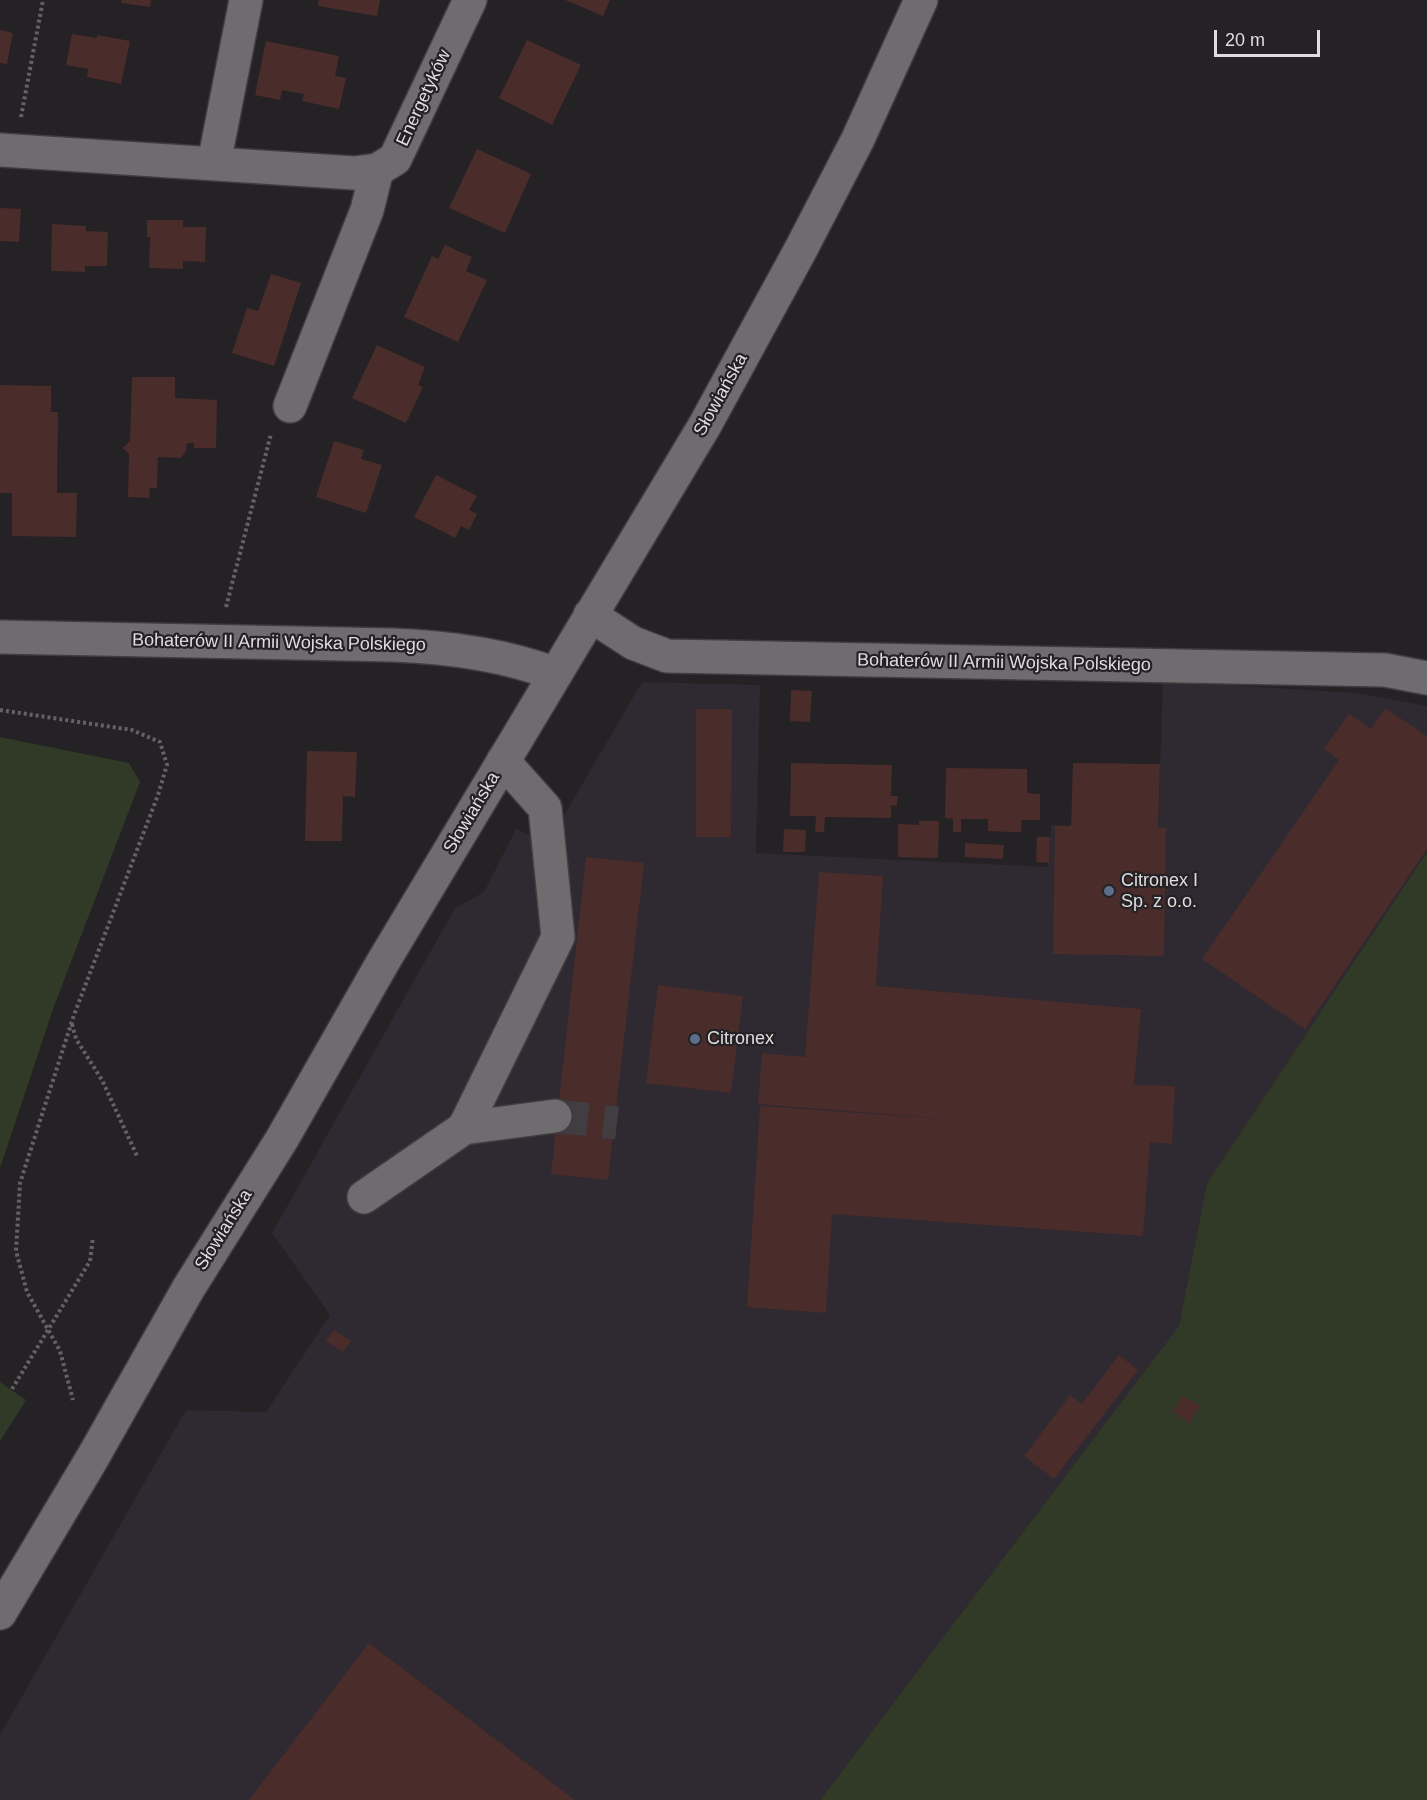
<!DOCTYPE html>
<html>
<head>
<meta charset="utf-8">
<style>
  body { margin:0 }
  #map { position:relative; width:1427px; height:1800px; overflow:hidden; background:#242225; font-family:Helvetica,sans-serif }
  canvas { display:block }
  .scale { position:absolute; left:1214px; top:30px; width:106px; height:27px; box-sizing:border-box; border:3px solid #dfdddf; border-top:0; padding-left:8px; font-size:18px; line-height:21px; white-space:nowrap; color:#dfdddf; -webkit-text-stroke:4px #242225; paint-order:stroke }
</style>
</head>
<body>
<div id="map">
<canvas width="1427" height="1800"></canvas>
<div class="scale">20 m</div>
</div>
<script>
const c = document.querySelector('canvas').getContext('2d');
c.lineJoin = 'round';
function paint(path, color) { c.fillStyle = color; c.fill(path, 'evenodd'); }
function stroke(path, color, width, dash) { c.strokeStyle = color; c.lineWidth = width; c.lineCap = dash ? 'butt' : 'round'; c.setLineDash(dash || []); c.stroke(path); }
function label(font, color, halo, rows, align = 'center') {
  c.font = font + ' Helvetica,sans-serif'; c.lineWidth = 4.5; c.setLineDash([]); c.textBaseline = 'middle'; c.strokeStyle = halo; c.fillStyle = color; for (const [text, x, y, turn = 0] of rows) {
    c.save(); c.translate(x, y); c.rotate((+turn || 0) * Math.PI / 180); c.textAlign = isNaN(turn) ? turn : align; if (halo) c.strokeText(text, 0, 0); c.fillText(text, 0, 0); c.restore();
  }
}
const built = new Path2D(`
  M 1163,681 L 1355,693 L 1427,706 L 1427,852 L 1207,1183 L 1179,1326 L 820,1800 L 0,1800 L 0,1735 L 186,1410 L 266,1412 L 330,1315 L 272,1233 L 455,908 L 484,892 L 516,829 L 548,843 L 642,682 L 760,685 L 756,853 L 1048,867 L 1051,825 L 1158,828 Z`);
const green = new Path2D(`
  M 0,737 L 129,763 L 140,782 L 53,1009 L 0,1168 Z
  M 1427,852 L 1427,1800 L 820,1800 L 1179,1326 L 1207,1183 Z
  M 0,1382 L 26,1400 L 0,1441 Z`);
const building = new Path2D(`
  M 122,0 L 151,0 L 150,7 L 121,3 Z
  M 319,0 L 380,0 L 377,16 L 318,6 Z
  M 565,0 L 610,0 L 603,16 Z
  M 0,30 L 13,33 L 7,64 L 0,63 Z
  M 72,34 L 97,38 L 97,35 L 130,41 L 121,84 L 87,77 L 88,69 L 66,65 Z
  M 527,40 L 581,65 L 552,125 L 499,98 Z
  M 266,41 L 339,56 L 335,76 L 346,78 L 339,109 L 302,101 L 304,94 L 282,90 L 280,100 L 255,95 Z
  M 477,149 L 531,174 L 505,233 L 449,208 Z
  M 0,208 L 21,209 L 19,242 L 0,241 Z
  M 147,220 L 183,220 L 183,227 L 206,227 L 205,262 L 183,261 L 183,269 L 149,268 L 150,237 L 147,237 Z
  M 52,224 L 86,226 L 86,231 L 108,232 L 107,266 L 85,266 L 85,272 L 51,271 Z
  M 445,245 L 472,257 L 466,271 L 487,280 L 458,342 L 404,317 L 432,256 L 438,259 Z
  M 271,274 L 301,283 L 274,366 L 232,353 L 247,308 L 258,311 Z
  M 377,345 L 425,367 L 418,385 L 423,387 L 406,423 L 352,398 Z
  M 132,377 L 175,377 L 175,398 L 217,400 L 216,448 L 194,448 L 194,443 L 187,443 L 186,451 L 181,458 L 158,457 L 157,488 L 150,488 L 149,498 L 128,497 L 129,454 L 123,448 L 130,441 Z
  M 0,385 L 51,386 L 51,412 L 58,412 L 57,493 L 77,493 L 76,537 L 12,536 L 12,493 L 0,493 Z
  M 334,441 L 364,450 L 361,459 L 382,465 L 366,513 L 316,497 Z
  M 436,475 L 477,496 L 469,510 L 477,514 L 469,530 L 461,526 L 455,538 L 414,517 Z
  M 791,690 L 812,691 L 810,722 L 790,721 Z
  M 1385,708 L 1427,736 L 1427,849 L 1305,1029 L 1202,959 L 1339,760 L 1324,749 L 1349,714 L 1371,729 Z
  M 696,709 L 732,709 L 731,837 L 696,837 Z
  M 307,751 L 357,752 L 355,797 L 343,796 L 342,841 L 305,841 Z
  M 791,763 L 892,765 L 891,796 L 898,796 L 897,806 L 891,805 L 891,818 L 825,817 L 824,832 L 815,832 L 816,816 L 790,816 Z
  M 1073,763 L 1160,764 L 1158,828 L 1166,827 L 1164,956 L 1053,954 L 1055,826 L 1071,826 Z
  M 946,768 L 1027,769 L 1027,793 L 1040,794 L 1040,820 L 1022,820 L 1021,832 L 1011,832 L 988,831 L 988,819 L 961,819 L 961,832 L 953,832 L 953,819 L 945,818 Z
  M 919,821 L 939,821 L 938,858 L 898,857 L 898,824 L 919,825 Z
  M 784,829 L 806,830 L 805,852 L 783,852 Z
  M 1037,837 L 1050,837 L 1049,863 L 1036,862 Z
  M 965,843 L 1004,845 L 1003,859 L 965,857 Z
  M 586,857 L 644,863 L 608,1180 L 551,1174 Z
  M 819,872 L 883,876 L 876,986 L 1141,1009 L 1134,1085 L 1175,1086 L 1172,1144 L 1150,1142 L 1143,1236 L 832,1214 L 826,1313 L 747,1307 L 760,1106 L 973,1121 L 758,1104 L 762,1053 L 805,1057 Z
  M 658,985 L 743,996 L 731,1093 L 646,1083 Z
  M 334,1330 L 351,1341 L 343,1352 L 326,1341 Z
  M 1119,1355 L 1138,1370 L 1054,1479 L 1024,1456 L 1070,1395 L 1082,1404 Z
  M 1183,1396 L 1200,1406 L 1190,1423 L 1173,1412 Z
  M 369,1643 L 575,1800 L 249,1800 Z`);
const minorTunnel = new Path2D(`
  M 555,1116 L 617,1123`);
const path = new Path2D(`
  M 21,117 L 43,0
  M 226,607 L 271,434
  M 0,710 L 132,730 L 160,742 L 167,765 L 158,795 L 74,1015 L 20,1183 L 16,1251 L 27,1292 L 60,1351 L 73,1400
  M 72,1024 L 76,1039 L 102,1080 L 138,1158
  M 12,1389 L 90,1261 L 93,1237`);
const minor = new Path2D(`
  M 0,150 L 354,173 L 377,170 L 395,159 L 470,0
  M 214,163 L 246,0
  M 290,406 L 367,210 L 377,170
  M 590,615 L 633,643 L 667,656 L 1385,670 L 1427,678
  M 0,637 L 392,645 C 447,647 503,654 555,674
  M 464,1128 L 555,1116
  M 364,1197 L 464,1128 L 558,937 L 545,808 L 503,761
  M 0,1613 L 93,1457 L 188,1289 L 282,1139 L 383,962 L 705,425 L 801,249 L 858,139 L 921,0`);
const markers = [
  [1109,891,6,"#5c6f8a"],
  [695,1039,6,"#5c6f8a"]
];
const streetNames = [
  ["Energetyków",424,98,-65],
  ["Słowiańska",721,395,-61],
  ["Bohaterów II Armii Wojska Polskiego",279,643,1],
  ["Bohaterów II Armii Wojska Polskiego",1004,663,1],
  ["Słowiańska",472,813,-59],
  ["Słowiańska",224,1230,-58]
];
const poiNames = [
  ["Citronex I",1121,881],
  ["Sp. z o.o.",1121,902],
  ["Citronex",707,1039]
];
paint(built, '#2f2931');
paint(green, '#313a27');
paint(building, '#4a2c2a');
stroke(minorTunnel, '#403e41', 33, [33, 16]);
stroke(minor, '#3f3d40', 36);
stroke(path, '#646264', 4, [3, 3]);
stroke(minor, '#6e6c6f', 33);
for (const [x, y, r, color] of markers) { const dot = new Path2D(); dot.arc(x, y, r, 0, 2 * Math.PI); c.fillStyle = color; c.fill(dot); stroke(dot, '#242225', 2); }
label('18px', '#dfdddf', '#242225', streetNames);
label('18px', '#dfdddf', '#242225', poiNames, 'left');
</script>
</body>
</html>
